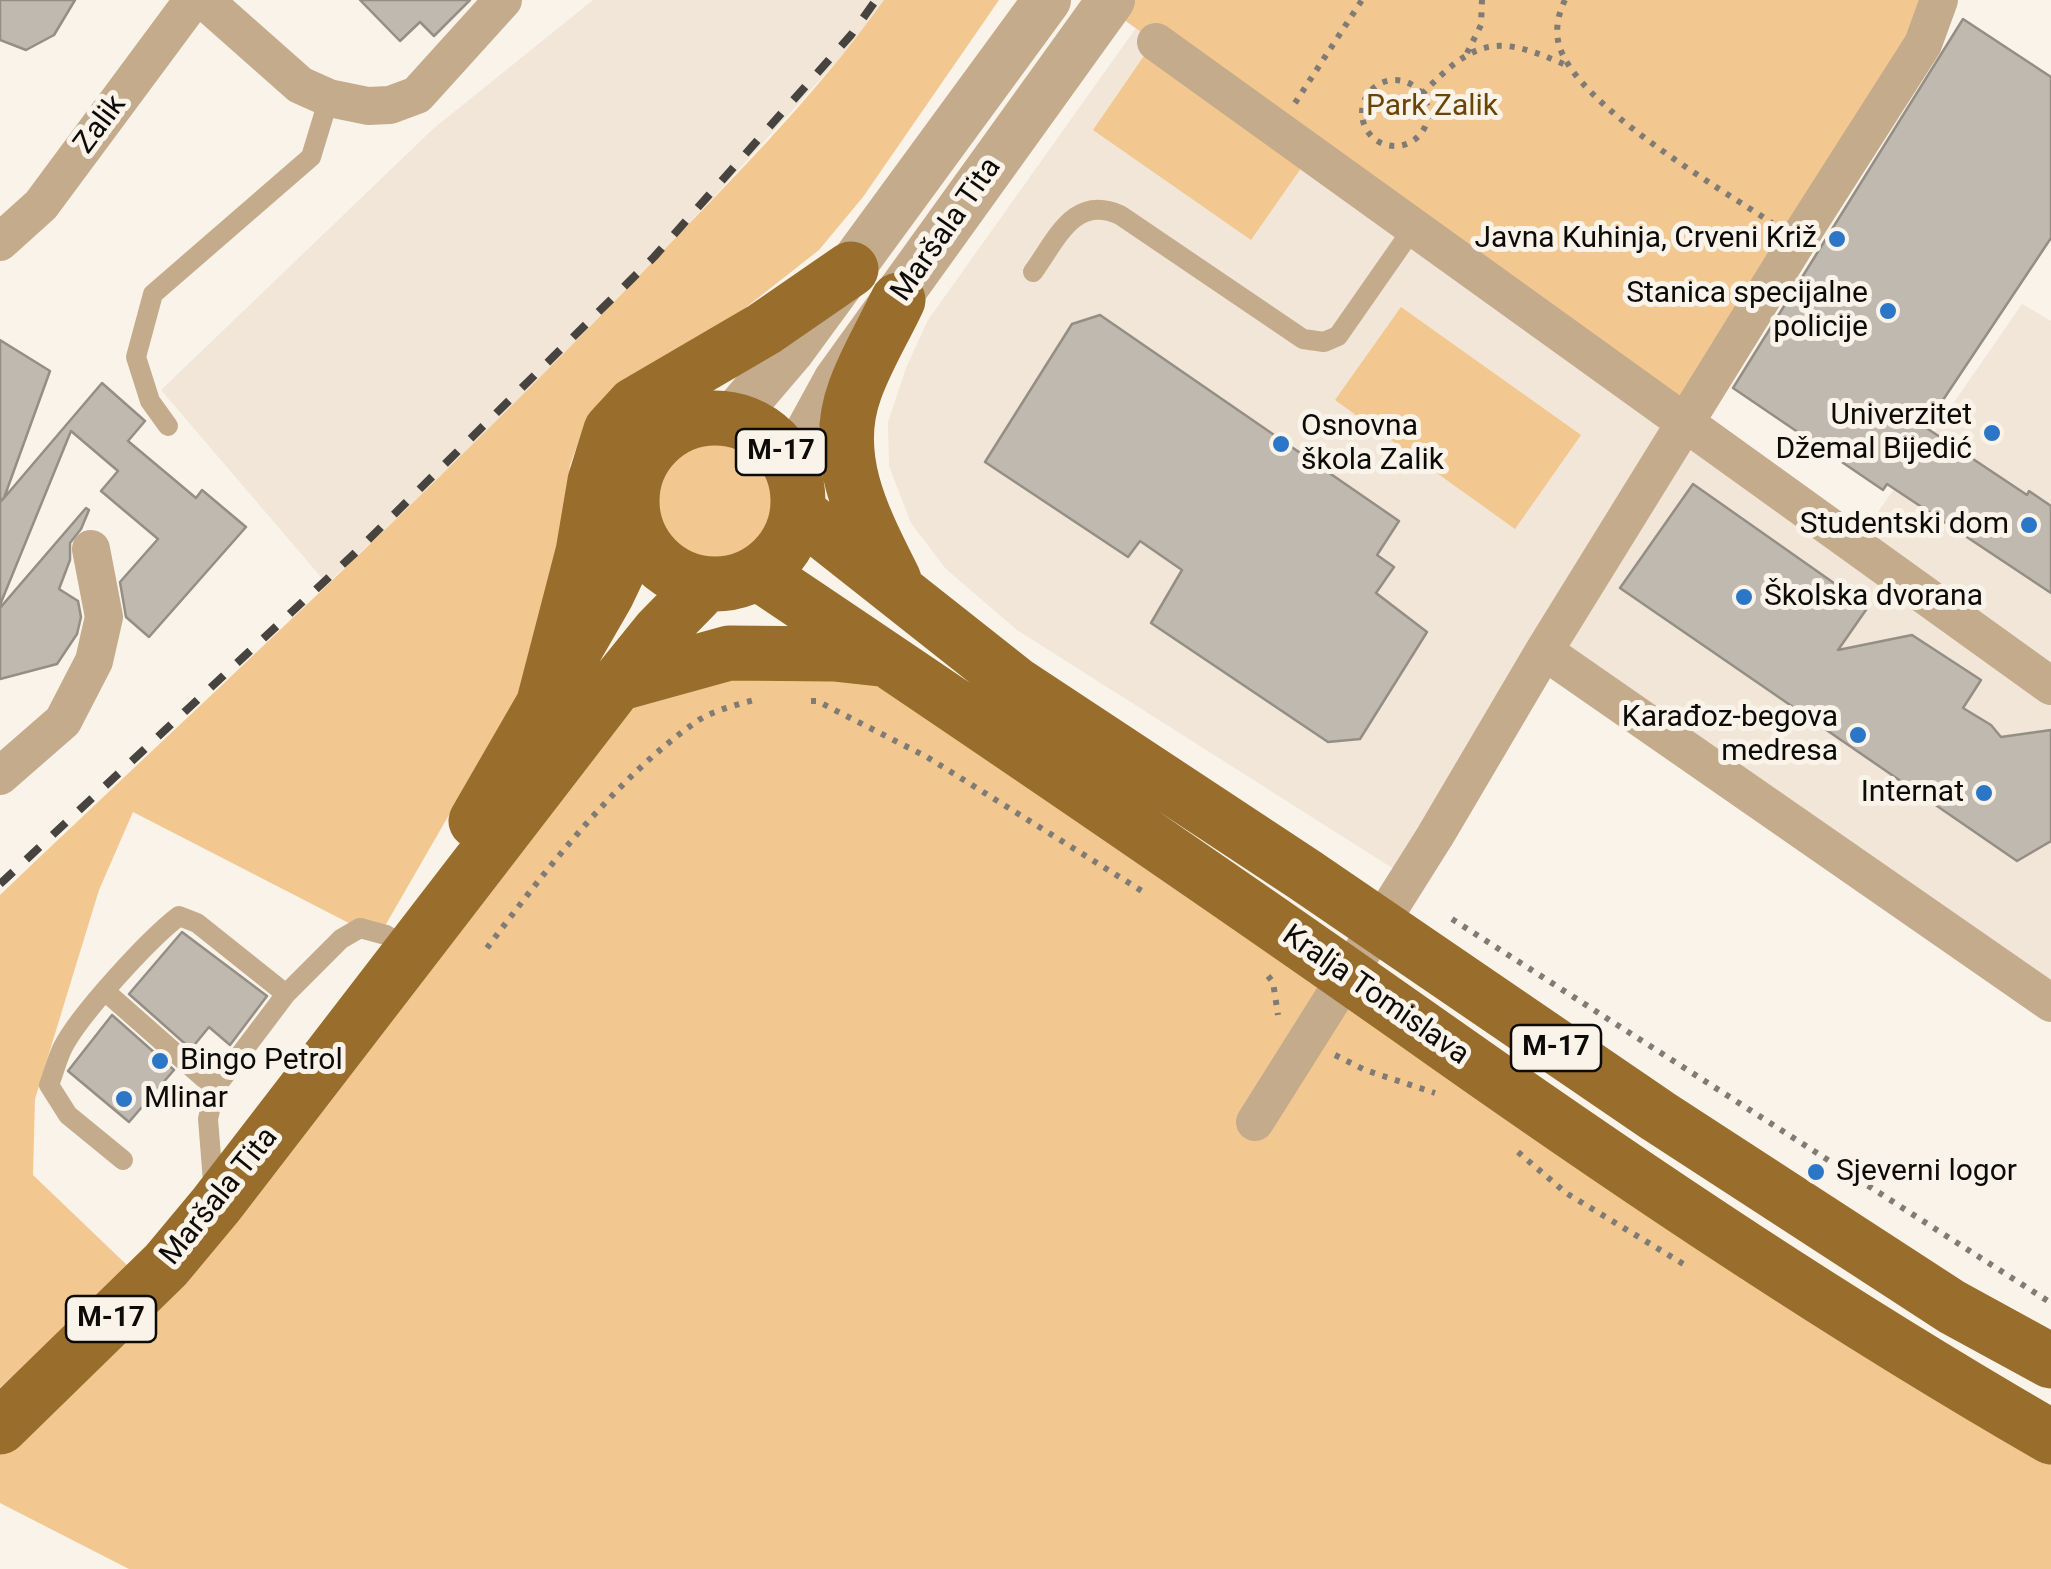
<!DOCTYPE html>
<html>
<head>
<meta charset="utf-8">
<style>
  body { margin:0 }
  canvas { display:block; background:#faf3ea }
</style>
</head>
<body>
<canvas width="2051" height="1569"></canvas>
<script>
const c = document.querySelector('canvas').getContext('2d');
c.lineJoin = 'round';
function paint(path, color) { c.fillStyle = color; c.fill(path, 'evenodd'); }
function stroke(path, color, width, dash) { c.strokeStyle = color; c.lineWidth = width; c.lineCap = dash ? 'butt' : 'round'; c.setLineDash(dash || []); c.stroke(path); }
function label(font, color, halo, rows, align = 'center') {
  c.font = font + ' Roboto,sans-serif'; c.lineWidth = 10; c.setLineDash([]); c.textBaseline = 'middle'; c.strokeStyle = halo; c.fillStyle = color; for (const [text, x, y, turn = 0] of rows) {
    c.save(); c.translate(x, y); c.rotate((+turn || 0) * Math.PI / 180); c.textAlign = isNaN(turn) ? turn : align; if (halo) c.strokeText(text, 0, 0); c.fillText(text, 0, 0); c.restore();
  }
}
const built = new Path2D(`
  M 593,0 L 884,0 L 855,41 L 713,198 L 502,418 L 327,584 L 161,390 L 433,129 Z
  M 1136,28 L 1856,544 L 2022,304 L 2051,321 L 2051,1003 L 1545,651 L 1408,878 L 1017,630 L 946,569 L 911,523 L 889,466 L 888,422 L 906,368 L 928,320 Z`);
const green = new Path2D(`
  M 884,0 L 999,0 L 863,197 L 819,250 L 580,438 L 570,465 L 563,516 L 528,678 L 378,938 L 133,812 L 99,890 L 35,1099 L 33,1175 L 130,1268 L 0,1388 L 0,895 C 214,691 433,491 637,278 C 722,189 813,100 884,0 Z
  M 1111,0 L 1939,0 L 1687,422 L 1106,7 Z
  M 1146,53 L 1304,164 L 1251,240 L 1093,130 Z
  M 1401,307 L 1581,435 L 1515,529 L 1335,400 Z
  M637 500a77 77 0 1 1 154 0a77 77 0 1 1-154 0Z
  M 834,654 L 2051,1437 L 2051,1569 L 129,1569 L 0,1503 L 0,1427 L 617,684 Z`);
const building = new Path2D(`
  M 0,0 L 75,0 L 54,35 L 26,50 L 0,40 Z
  M 360,0 L 470,0 L 434,36 L 420,22 L 400,41 Z
  M 1963,19 L 2051,77 L 2051,238 L 1925,427 L 2027,495 L 2029,491 L 2051,506 L 2051,593 L 1887,484 L 1883,490 L 1733,388 Z
  M 1100,315 L 1399,521 L 1377,555 L 1394,567 L 1376,593 L 1427,632 L 1360,739 L 1328,742 L 1151,623 L 1182,570 L 1140,541 L 1128,557 L 985,462 L 1072,324 Z
  M 0,340 L 50,371 L 4,498 L 102,383 L 145,421 L 128,441 L 196,498 L 202,490 L 246,527 L 149,637 L 126,617 L 120,582 L 158,539 L 101,491 L 118,471 L 71,431 L 0,605 L 0,502 L 3,499 L 0,499 Z
  M 1693,484 L 1868,607 L 1838,650 L 1912,635 L 1981,680 L 1963,708 L 1991,725 L 2001,737 L 2051,730 L 2051,841 L 2017,861 L 1620,588 Z
  M 86,508 L 89,510 L 81,529 L 70,543 L 70,560 L 59,589 L 78,601 L 81,617 L 77,634 L 57,664 L 0,679 L 0,608 Z
  M 182,932 L 267,996 L 230,1045 L 209,1027 L 191,1049 L 129,994 Z
  M 112,1015 L 174,1070 L 129,1122 L 68,1071 Z`);
const path = new Path2D(`
  M 1565,0 C 1558,14 1555,30 1559,45 C 1576,105 1718,187 1772,223
  M 1467,53 L 1481,25 L 1482,0
  M1362 113a33 33 0 1 1 66 0a33 33 0 1 1-66 0Z
  M 1422,94 C 1477,37 1498,34 1570,67
  M 1295,103 L 1362,0
  M 811,701 L 817,701 L 927,757 L 1142,891
  M 1452,919 L 2051,1303
  M 487,948 C 544,872 618,776 696,722 C 711,711 736,705 754,700
  M 1268,976 L 1273,982 L 1278,1015
  M 1335,1055 L 1365,1070 L 1435,1093
  M 1518,1152 L 1566,1193 L 1685,1265`);
const service = new Path2D(`
  M 1033,272 C 1057,239 1074,194 1120,215 L 1303,339 L 1324,342 L 1338,336 L 1414,227
  M 168,426 L 150,401 L 136,357 L 153,294 L 311,157 L 329,98
  M 106,992 L 215,1088
  M 123,1160 L 68,1115 L 49,1085 C 54,1072 57,1059 63,1047 C 80,1014 149,939 179,916 L 197,923 L 286,994
  M 214,1194 L 208,1119 L 215,1088 L 286,994 L 341,939 L 360,928 L 386,935 L 405,947`);
const minor = new Path2D(`
  M 204,0 L 300,85 L 329,98 L 368,106 L 390,105 L 417,95 L 503,0
  M 1156,42 L 2051,686
  M 0,242 L 41,205 L 193,0
  M 1544,651 L 2051,1003
  M 0,776 L 63,721 L 94,661 L 104,617 L 91,549
  M 1255,1122 L 1435,836 L 1544,651 L 1798,240 L 1923,44 L 1939,0`);
const tertiary = new Path2D(`
  M 732,419 L 790,351 L 1047,0
  M 791,465 L 837,381 L 1111,0`);
const primary = new Path2D(`
  M632 501a83 83 0 1 1 166 0a83 83 0 1 1-166 0Z
  M 798,512 L 1017,685 L 1305,875 L 1658,1116 L 1952,1307 L 2051,1361
  M 758,573 C 989,728 1220,885 1448,1046 C 1644,1184 1843,1317 2051,1437
  M 894,580 C 864,520 830,458 855,390 C 866,359 884,330 898,300
  M 617,684 L 729,653 L 834,654 L 880,659
  M 544,702 L 583,552 L 595,481 L 611,430 L 634,405 L 764,329 L 851,269
  M 476,821 L 607,594 L 637,531
  M 0,1427 L 166,1265 L 216,1205 L 617,684 L 659,632 L 706,584`);
const rail = new Path2D(`
  M 0,884 L 355,553 L 654,257 L 851,35 L 876,0`);
const markers = [
  [1837,239,10,"#2b76c6"],
  [1888,311,10,"#2b76c6"],
  [1992,433,10,"#2b76c6"],
  [1281,444,10,"#2b76c6"],
  [2029,525,10,"#2b76c6"],
  [1744,597,10,"#2b76c6"],
  [1858,735,10,"#2b76c6"],
  [1984,793,10,"#2b76c6"],
  [160,1061,10,"#2b76c6"],
  [124,1099,10,"#2b76c6"],
  [1816,1172,10,"#2b76c6"]
];
const shields = [
  [781,452,90],
  [1556,1048,90],
  [111,1319,90]
];
const shieldNames = [
  ["M-17",781,452],
  ["M-17",1556,1048],
  ["M-17",111,1319]
];
const parkNames = [
  ["Park Zalik",1432,107]
];
const streetNames = [
  ["Zalik",101,125,-53],
  ["Maršala Tita",947,230,-55],
  ["Kralja Tomislava",1375,996,35],
  ["Maršala Tita",220,1197,-51]
];
const poiNames = [
  ["Javna Kuhinja, Crveni Križ",1817,239],
  ["Stanica specijalne",1868,294],
  ["policije",1868,328],
  ["Univerzitet",1972,416],
  ["Džemal Bijedić",1972,450],
  ["Osnovna",1301,427,"left"],
  ["škola Zalik",1301,461,"left"],
  ["Studentski dom",2009,525],
  ["Školska dvorana",1764,597,"left"],
  ["Karađoz-begova",1838,718],
  ["medresa",1838,752],
  ["Internat",1964,793],
  ["Bingo Petrol",180,1061,"left"],
  ["Mlinar",144,1099,"left"],
  ["Sjeverni logor",1836,1172,"left"]
];
paint(built, '#f1e6d7');
paint(green, '#f3c790');
paint(building, '#c0b9b0');
stroke(building, '#948e85', 2.5);
stroke(path, '#7f7b75', 6, [5, 8]);
stroke(service, '#c4ab8b', 20);
stroke(minor, '#c4ab8b', 38);
stroke(tertiary, '#c4ab8b', 48);
stroke(primary, '#996d2b', 55);
stroke(rail, '#474440', 8, [18, 18]);
for (const [x, y, r, color] of markers) { const dot = new Path2D(); dot.arc(x, y, r, 0, 2 * Math.PI); c.fillStyle = color; c.fill(dot); stroke(dot, '#faf3ea', 4); }
for (const [x, y, w] of shields) { const box = new Path2D(); box.roundRect(x - w / 2, y - 23, w, 46, 8); c.fillStyle = '#faf3ea'; c.fill(box); stroke(box, '#0d0b08', 2.5); }
label('bold 28px', '#0d0b08', null, shieldNames);
label('30px', '#6a4504', '#faf3ea', parkNames);
label('30px', '#0d0b08', '#faf3ea', streetNames);
label('30px', '#0d0b08', '#faf3ea', poiNames, 'right');
</script>
</body>
</html>
